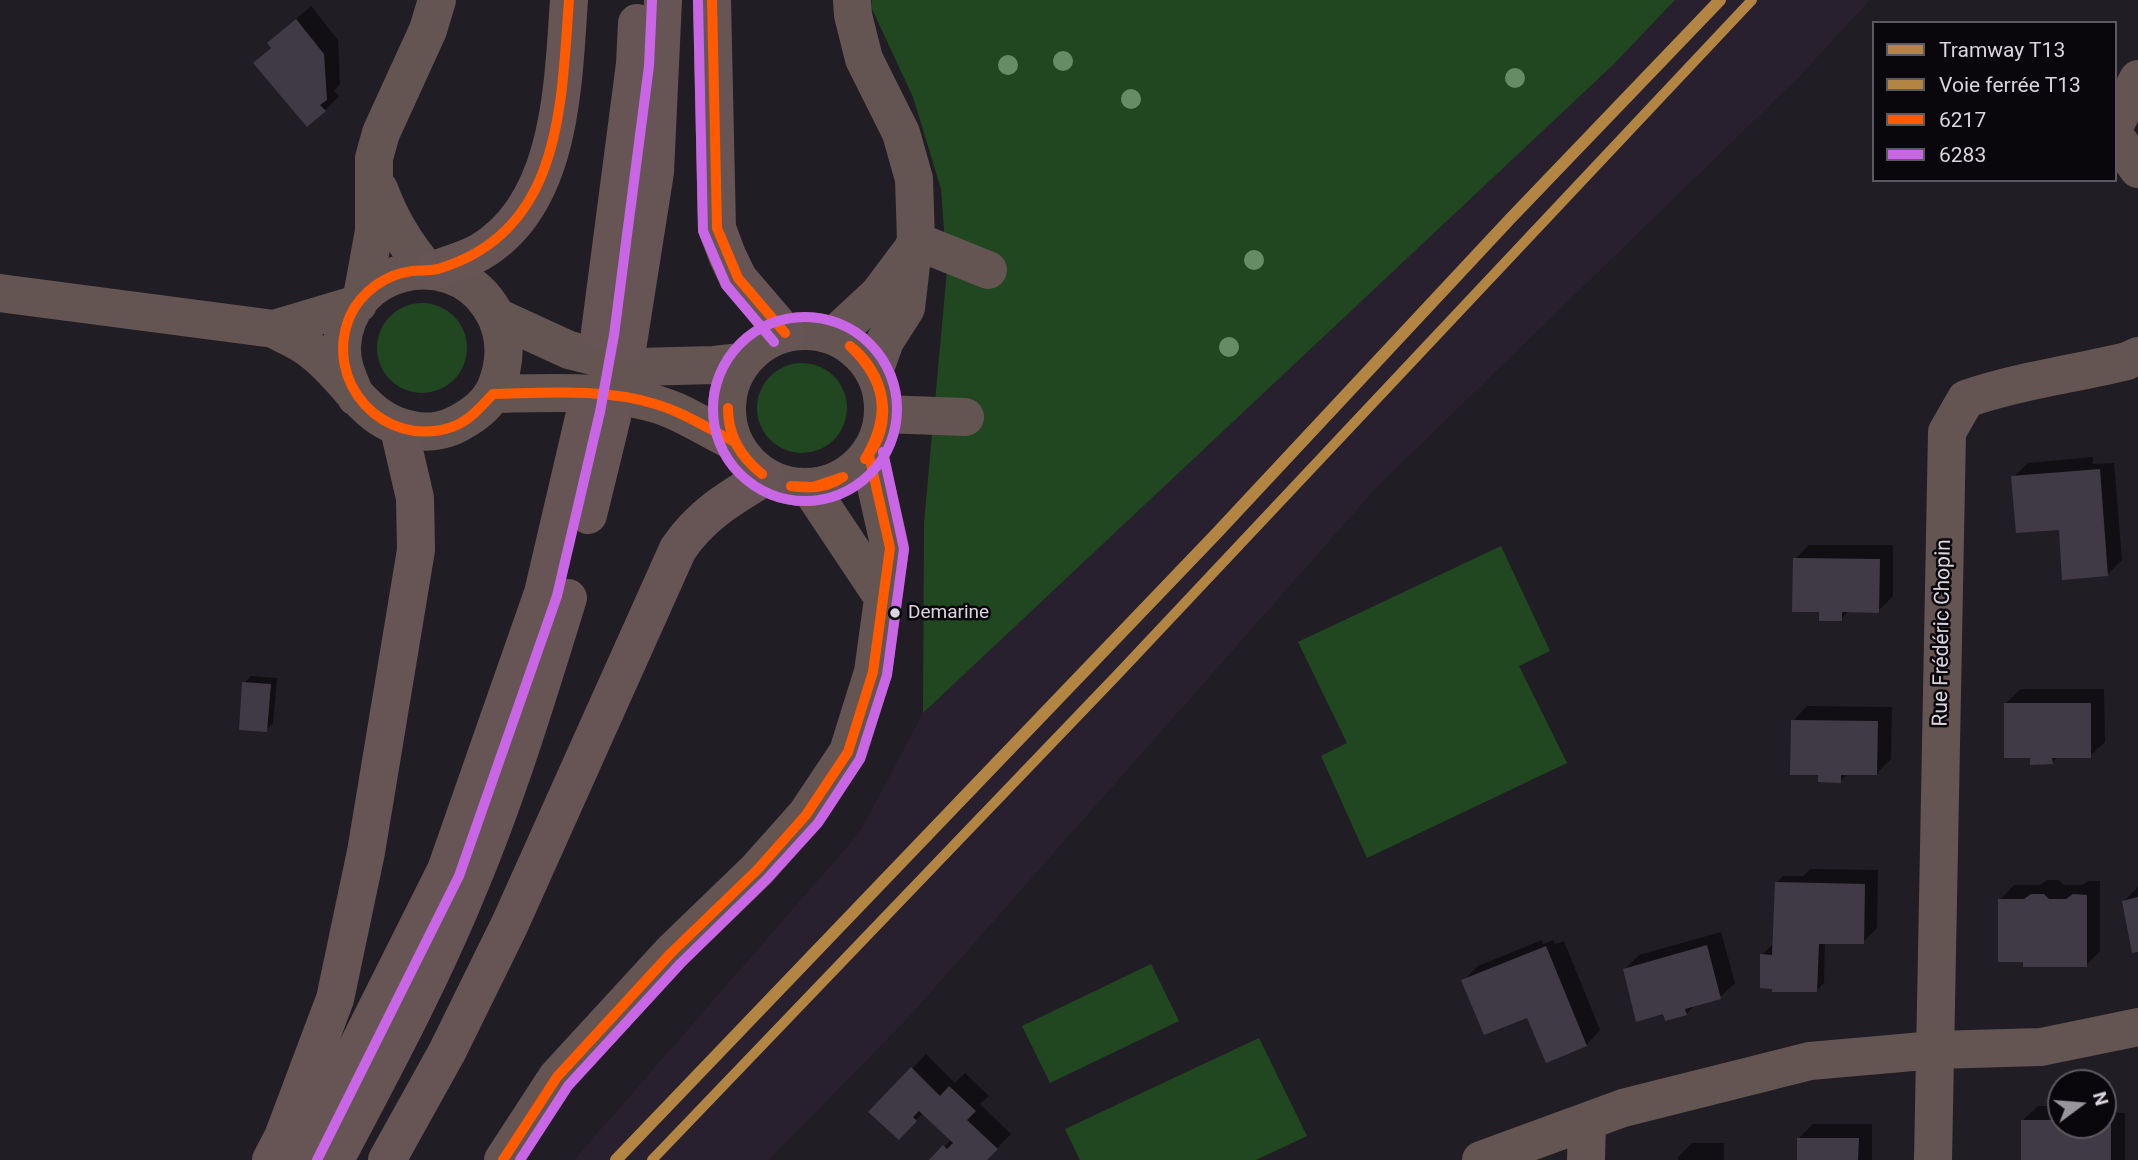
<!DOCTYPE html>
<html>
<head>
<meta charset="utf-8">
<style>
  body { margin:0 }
  #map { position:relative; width:2138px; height:1160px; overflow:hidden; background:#211d24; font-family:Roboto,sans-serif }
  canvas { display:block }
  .legend { position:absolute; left:1872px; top:21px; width:245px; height:161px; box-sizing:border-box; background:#09060c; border:2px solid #5d5960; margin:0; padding:9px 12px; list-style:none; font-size:21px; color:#dad5de }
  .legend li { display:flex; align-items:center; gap:14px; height:35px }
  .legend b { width:35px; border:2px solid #5d5960 }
  .north { position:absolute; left:2047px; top:1069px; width:70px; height:70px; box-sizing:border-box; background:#09060c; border:2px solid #5d5960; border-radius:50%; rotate:74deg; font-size:19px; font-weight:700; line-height:28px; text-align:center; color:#dad5de }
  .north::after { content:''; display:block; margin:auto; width:24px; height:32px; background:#99959d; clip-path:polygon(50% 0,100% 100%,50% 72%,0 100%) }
</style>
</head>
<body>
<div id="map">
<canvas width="2138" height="1160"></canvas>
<ul class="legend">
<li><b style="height:9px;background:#b38542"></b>Tramway T13</li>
<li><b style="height:9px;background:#b38542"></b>Voie ferrée T13</li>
<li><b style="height:9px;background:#ff5a00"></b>6217</li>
<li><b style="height:9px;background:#c966e6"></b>6283</li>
</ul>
<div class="north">N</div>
</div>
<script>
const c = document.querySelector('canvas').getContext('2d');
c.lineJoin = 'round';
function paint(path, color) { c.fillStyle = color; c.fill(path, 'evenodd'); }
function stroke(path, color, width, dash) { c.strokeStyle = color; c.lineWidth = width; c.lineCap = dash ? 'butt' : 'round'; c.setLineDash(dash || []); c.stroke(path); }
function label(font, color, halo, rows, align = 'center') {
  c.font = font + ' Roboto,sans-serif'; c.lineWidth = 5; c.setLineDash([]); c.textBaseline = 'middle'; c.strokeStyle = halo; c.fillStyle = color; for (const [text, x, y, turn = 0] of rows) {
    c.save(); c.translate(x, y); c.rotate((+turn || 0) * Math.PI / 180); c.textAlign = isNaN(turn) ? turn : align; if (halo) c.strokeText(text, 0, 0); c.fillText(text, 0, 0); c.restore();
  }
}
const built = new Path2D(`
  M 1675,0 L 1870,0 L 1800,76 L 1378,486 L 909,1017 L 769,1160 L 574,1160 L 859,833 L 923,713 L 1614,64 Z`);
const green = new Path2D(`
  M 872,0 L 1675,0 L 1614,64 L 923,713 L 924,523 L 947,270 L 941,189 L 913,97 L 872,9 Z
  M377 348a45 45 0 1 1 90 0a45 45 0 1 1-90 0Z
  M757 408a45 45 0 1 1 90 0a45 45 0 1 1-90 0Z
  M 1501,546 L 1550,651 L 1519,666 L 1567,763 L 1367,858 L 1321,756 L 1347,743 L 1298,642 Z
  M 1151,964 L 1179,1021 L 1050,1083 L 1022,1026 Z
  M 1259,1038 L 1307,1136 L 1256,1160 L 1080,1160 L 1065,1129 Z`);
const shadow = new Path2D(`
  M 311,6 L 338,40 L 340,84 L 334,91 L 339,96 L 325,110 L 256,63 L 272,46 L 269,43 Z
  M 2093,457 L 2093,464 L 2114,463 L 2122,560 L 2108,574 L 2061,531 L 2013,477 L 2028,463 Z
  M 1809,545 L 1893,545 L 1893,596 L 1878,611 L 1848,611 L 1841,620 L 1821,613 L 1795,559 Z
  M 251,676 L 277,678 L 273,723 L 266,730 L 244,683 Z
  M 2021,689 L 2104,689 L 2105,742 L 2090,756 L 2058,756 L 2052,763 L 2031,759 L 2006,703 Z
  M 1807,706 L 1892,707 L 1891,759 L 1876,774 L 1848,774 L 1840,781 L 1820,776 L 1793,721 Z
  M 1810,869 L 1878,870 L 1877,928 L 1863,942 L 1825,942 L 1824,983 L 1817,990 L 1762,955 L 1774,943 L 1776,883 L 1783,876 L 1803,876 Z
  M 2047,880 L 2059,880 L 2064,885 L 2082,885 L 2089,881 L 2100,881 L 2100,951 L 2086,965 L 2000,900 L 2014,885 L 2040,885 Z
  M 2138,887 L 2138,950 L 2124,901 Z
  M 1721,932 L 1735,983 L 1720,997 L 1693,1007 L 1686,1014 L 1664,1012 L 1625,969 L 1639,955 Z
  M 1542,940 L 1543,944 L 1553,940 L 1555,944 L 1564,941 L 1600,1030 L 1586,1045 L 1464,980 L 1478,966 Z
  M 926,1054 L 955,1083 L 965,1073 L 989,1096 L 980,1104 L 1011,1134 L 985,1160 L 932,1160 L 952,1139 L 924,1112 L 899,1137 L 871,1112 Z
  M 2038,1106 L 2061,1106 L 2061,1125 L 2103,1125 L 2103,1106 L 2105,1106 L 2105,1112 L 2125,1113 L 2125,1160 L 2022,1160 L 2023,1120 Z
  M 1813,1124 L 1872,1124 L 1872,1160 L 1799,1160 L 1799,1138 Z
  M 1692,1143 L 1724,1143 L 1724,1160 L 1678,1160 L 1678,1157 Z`);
const building = new Path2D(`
  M 296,19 L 324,54 L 327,100 L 320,105 L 326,111 L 307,127 L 253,63 L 271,48 L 267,43 Z
  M 2100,469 L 2108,576 L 2062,580 L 2059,530 L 2016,533 L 2011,476 Z
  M 1793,558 L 1880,559 L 1879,613 L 1842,612 L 1842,621 L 1819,621 L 1819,612 L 1792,612 Z
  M 242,682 L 271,684 L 267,732 L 239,730 Z
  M 2004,703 L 2091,703 L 2091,758 L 2052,758 L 2053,764 L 2030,765 L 2030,758 L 2004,758 Z
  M 1791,720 L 1878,721 L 1877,775 L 1841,775 L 1841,783 L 1818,782 L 1818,775 L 1790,775 Z
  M 1775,882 L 1865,884 L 1864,944 L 1819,944 L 1817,992 L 1772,992 L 1772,989 L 1760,988 L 1760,954 L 1772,955 Z
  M 2031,894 L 2044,894 L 2049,899 L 2066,899 L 2073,894 L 2087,895 L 2087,967 L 2023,967 L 2023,962 L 1998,962 L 1998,899 L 2024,899 Z
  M 2138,897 L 2138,952 L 2132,953 L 2122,901 Z
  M 1707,945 L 1721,999 L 1685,1009 L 1687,1015 L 1665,1021 L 1663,1014 L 1636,1022 L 1623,969 Z
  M 1546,946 L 1587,1046 L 1546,1063 L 1527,1018 L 1484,1035 L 1461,980 Z
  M 911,1067 L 940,1096 L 949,1086 L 976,1111 L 967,1120 L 998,1149 L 987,1160 L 929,1160 L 943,1145 L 947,1149 L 953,1143 L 919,1111 L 913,1117 L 917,1121 L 899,1140 L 868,1112 Z
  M 2021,1120 L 2061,1120 L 2061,1125 L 2103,1125 L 2103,1120 L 2111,1121 L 2111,1160 L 2021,1160 Z
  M 1797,1138 L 1859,1138 L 1858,1160 L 1797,1160 Z`);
const minor = new Path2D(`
  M 852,0 L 853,15 L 864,59 L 901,133 L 914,179 L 916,241 L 913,248 L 906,308 L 885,341 L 874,372
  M 2115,125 L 2138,79
  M 2115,136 L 2138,169
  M 379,189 C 390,219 406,246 427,270
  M 916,241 L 988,270
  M 0,293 L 274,329 C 286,336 300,341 311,350 C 351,379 363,424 418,431 C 431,433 447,430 459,423 C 474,415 489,404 496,387 C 507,359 507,332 490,306 C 448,243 346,269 342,346 C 341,365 349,380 356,397
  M 362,297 L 374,231 L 374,158 L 381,133 L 428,30 L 437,0
  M 497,317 L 569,350 L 637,367 L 714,365 L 741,362
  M 274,329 L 358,304
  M727 409a78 78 0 1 1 156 0a78 78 0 1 1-156 0Z
  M 834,336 L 879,294 L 912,250
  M 493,394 C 549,393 623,388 675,411 C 695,420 714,432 733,441
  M 883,414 L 965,417
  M 810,488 L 882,596
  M 503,1160 L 557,1077 L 671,953 L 757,870 L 806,815 L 848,752 L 873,672 L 890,548 L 869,455
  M 1481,1160 L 1623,1108 L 1810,1061 L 1935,1050 L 2041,1047 L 2138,1027
  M 1586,1160 L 1587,1122
  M 1933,1160 L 1947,432 L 1966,399 C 2018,381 2073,374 2127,361 L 2138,356`);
const major = new Path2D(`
  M 712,0 L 717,228 L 727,255 L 738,278 L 785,333
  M 435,270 C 449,264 466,260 480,252 C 562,204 563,84 569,0
  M 600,332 L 635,64 L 637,23
  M 628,343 L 655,172 L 663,0
  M 588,515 L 612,417
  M 271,1160 L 283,1137 L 335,999 L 366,852 L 416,550 L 415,498 L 399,429
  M 301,1160 L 446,870 L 543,593 L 586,409
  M 335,1160 C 382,1071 430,982 468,889 C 508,794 538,695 568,598
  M 387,1160 L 447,1052 L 509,926 L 678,549 C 701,515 730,498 765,477`);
const bus1 = new Path2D(`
  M 569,0 C 561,107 562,232 438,269 C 429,271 421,270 412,271 C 386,274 361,292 350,316 C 322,382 384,450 452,427 C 469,421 481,407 493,394 C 546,393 603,388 655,404 C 683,412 707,428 733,441
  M 712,0 L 717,228 L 738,278 L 785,333
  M 850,346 C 885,373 896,424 865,459
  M 850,346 C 887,381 891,416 865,459
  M 728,408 C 728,436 741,457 762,474
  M 728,408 C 728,437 740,457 762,474
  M 791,486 L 813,487 L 843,477
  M 791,486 C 810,489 828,488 843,477
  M 503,1160 L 557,1077 L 671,953 L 757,870 L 806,815 L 848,752 L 873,672 L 890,548 L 869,455`);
const bus2 = new Path2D(`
  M 698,0 L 703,231 L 726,285 L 774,342
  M713 409a92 92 0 1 1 184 0a92 92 0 1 1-184 0Z
  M 317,1160 L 459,876 L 557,596 L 600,412 L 614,335 L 649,66 L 652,1
  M 520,1160 L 568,1086 L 681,963 L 767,879 L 818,823 L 860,759 L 887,675 L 904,549 L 883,452`);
const rail1 = new Path2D(`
  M 616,1160 L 1215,535 L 1510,219 L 1720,0`);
const tram1 = new Path2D(`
  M 652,1160 L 1118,674 L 1752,0`);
const trees = [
  [1063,61],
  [1008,65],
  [1515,78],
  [1131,99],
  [1254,260],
  [1229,347]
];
const markers = [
  [895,613,6,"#dad5de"]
];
const busNames = [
  ["Demarine",908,613]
];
const streetNames = [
  ["Rue Frédéric Chopin",1943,633,-89]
];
paint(built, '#281f2f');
paint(green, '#214721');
paint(shadow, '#0007');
paint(building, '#403a47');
stroke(minor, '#645552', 38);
stroke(major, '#665554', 38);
stroke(bus1, '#ff5a00', 10);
stroke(bus2, '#c966e6', 10);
stroke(rail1, '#b38542', 12);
stroke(tram1, '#b38542', 10);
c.fillStyle = '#658c64';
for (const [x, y] of trees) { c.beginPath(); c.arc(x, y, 10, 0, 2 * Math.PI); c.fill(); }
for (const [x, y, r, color] of markers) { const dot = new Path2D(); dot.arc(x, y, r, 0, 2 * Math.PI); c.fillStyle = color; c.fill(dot); stroke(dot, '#09060c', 2.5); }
label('19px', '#dad5de', '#09060c', busNames, 'left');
label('21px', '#dad5de', '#09060c', streetNames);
</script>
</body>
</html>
